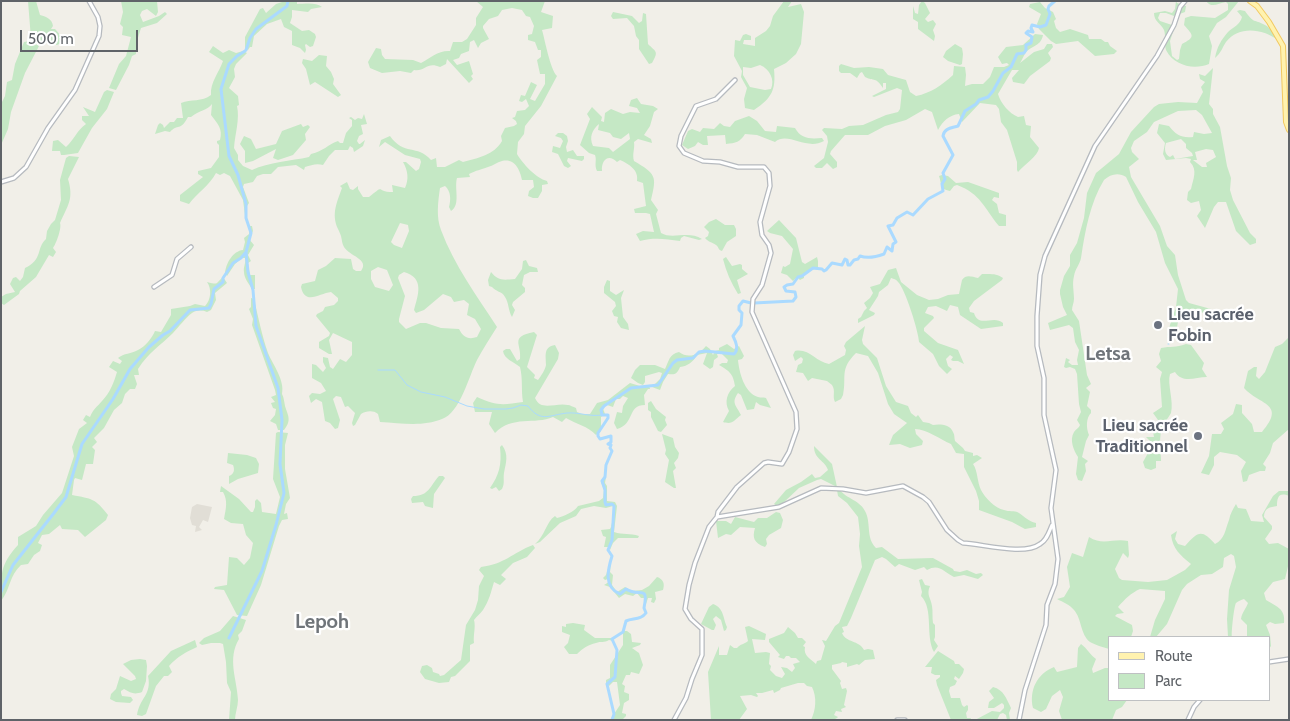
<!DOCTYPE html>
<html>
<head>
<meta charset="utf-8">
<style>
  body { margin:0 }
  #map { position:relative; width:1290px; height:721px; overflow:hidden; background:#f1efe8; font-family:Cabin,sans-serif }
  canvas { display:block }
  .frame { position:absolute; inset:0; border:2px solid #5f6368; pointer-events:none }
  .legend { position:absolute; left:1108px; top:636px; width:162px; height:65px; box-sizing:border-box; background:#fff; border:1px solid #bfc1c3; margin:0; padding:6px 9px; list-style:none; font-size:15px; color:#5f6368 }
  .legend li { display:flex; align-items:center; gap:10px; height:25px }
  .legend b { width:25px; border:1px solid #bfc1c3 }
  .scale { position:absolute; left:20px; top:30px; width:118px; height:22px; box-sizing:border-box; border:2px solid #5f6368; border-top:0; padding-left:6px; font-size:15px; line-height:18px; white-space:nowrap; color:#5f6368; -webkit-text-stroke:4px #fff; paint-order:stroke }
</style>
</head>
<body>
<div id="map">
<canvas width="1290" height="721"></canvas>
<div class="frame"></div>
<ul class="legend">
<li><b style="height:6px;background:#fff2af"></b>Route</li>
<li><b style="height:14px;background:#c5e8c5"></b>Parc</li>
</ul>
<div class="scale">500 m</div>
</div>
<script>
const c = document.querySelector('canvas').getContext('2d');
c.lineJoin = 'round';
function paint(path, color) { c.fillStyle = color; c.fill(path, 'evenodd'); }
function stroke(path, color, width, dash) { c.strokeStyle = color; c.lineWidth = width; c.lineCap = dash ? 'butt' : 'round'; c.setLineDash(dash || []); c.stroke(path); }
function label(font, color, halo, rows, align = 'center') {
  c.font = font + ' Cabin,sans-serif'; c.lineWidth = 4.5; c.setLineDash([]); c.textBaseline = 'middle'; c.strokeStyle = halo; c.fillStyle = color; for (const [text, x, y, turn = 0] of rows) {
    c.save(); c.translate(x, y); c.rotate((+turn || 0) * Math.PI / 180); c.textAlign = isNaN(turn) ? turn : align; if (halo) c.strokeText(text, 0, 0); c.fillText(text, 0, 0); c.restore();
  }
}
const education = new Path2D(`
  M 197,504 L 212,507 L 208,522 L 203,520 L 199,527 L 202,530 L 195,532 L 196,526 L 192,525 L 190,518 L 192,507 Z`);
const green = new Path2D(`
  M 28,1 L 36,1 L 40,15 C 47,17 52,19 53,26 L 51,29 L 55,29 C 59,33 62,37 61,43 L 57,45 L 44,41 L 41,45 L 31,39 Z
  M 121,1 L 157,1 L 158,12 L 156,16 L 147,9 L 142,11 L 140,15 L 143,22 L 159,16 L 165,12 L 167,14 L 157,23 L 141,28 L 136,44 L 136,54 L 132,56 L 129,65 L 116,90 L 109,88 L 119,64 L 126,56 L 131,37 L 122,35 L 123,27 L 120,24 L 123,12 Z
  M 285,1 L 297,1 L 297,4 C 305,4 316,2 322,7 L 311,9 L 308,12 L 292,10 L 292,17 L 290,23 L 302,31 L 309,30 L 315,34 L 316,37 L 313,46 L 310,47 L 306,44 L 305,45 L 306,50 L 305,53 L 300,48 L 292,45 L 292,31 L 284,27 L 281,19 L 267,24 L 254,36 L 252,47 L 250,47 L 248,50 L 245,48 L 245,37 L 260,9 L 263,8 L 266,13 L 276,4 Z
  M 476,1 L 545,1 L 541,12 L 553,16 L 552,28 L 542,30 C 545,40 550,69 557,76 L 541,106 L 525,126 L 524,134 L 518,142 L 517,154 C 523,164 536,178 547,181 L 548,184 L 542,185 L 542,191 L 538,198 L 533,198 L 528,196 L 529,191 L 534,187 L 533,180 L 522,180 C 520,170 515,158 502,161 C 497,162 493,166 488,167 C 480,170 477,170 469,174 L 470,177 L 457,178 C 454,188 461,205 451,211 L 449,207 C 451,200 451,191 445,186 L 440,188 C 438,202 436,217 441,230 C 454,265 477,296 497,327 C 490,338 483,349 477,360 C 469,376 460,413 442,419 C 423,427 401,423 380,422 L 378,414 C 373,410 366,411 361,414 L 355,425 L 353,426 L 352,423 L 355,413 L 348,406 L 345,407 L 341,397 L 336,396 L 333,399 L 340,420 L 338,428 L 335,429 L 330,423 L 325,421 L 322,402 L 316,399 L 311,403 L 309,396 L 312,393 L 320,394 L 326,391 L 321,383 L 312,378 L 312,364 L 316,365 L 323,372 L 326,368 L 323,362 L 323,357 L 328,358 L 330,367 L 333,369 L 340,359 L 346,362 L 352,355 L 352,342 L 333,333 L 329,340 L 332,354 L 329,354 L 319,348 L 319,342 L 329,336 L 330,333 L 316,316 L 317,314 L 323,311 L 325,307 L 334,305 L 338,301 L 338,298 L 331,292 C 320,293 305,306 301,287 L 302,284 L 315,281 L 318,270 L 326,266 L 335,258 L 351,259 L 353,269 L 356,271 L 361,271 C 370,259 349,256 344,247 C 342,244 342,240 341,236 C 340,233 339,231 338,229 C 331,214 337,202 342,188 L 340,186 L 347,182 L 350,189 L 353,190 L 358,186 L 358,189 L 363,197 L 369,197 C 386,183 375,192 393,192 L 392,185 L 405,188 C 409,179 408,171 403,162 L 406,162 L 416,171 L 419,169 L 421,162 L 420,159 L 405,155 L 385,142 L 379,147 L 381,140 L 390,136 C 404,156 417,144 431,160 L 436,158 L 437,167 L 445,167 L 459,160 L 463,162 C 478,158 494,155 502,141 L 501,136 L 505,128 L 514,126 L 517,124 L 516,121 L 512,118 L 515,117 L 517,111 L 525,110 L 529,106 L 526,99 L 522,102 L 519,101 L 521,95 L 525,96 L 531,82 L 537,85 L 530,99 L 535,101 L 545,84 L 545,74 L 540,74 L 537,60 L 541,57 L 541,50 L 538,50 L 535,42 L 528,40 L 528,35 L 532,34 L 534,26 L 530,17 L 526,16 L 522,10 L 512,8 L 502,10 L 498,16 L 489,19 L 483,26 L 483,28 L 489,39 L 481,43 L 478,48 L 474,40 L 470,42 L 469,51 L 461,54 L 459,58 L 453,60 L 457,65 L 469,61 L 473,74 L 471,76 L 473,79 L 469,83 L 447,59 L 446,64 L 440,67 C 427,61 425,72 414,70 L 411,73 L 400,71 L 382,73 L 370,68 L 368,62 L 376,48 L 381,49 L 382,55 L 385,59 L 413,60 L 421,63 C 430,58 439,50 450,51 L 453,42 L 462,42 L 467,39 L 476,25 L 476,18 L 483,7 ZM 400,223 L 408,225 L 409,231 L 402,248 L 394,245 L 391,242 ZM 378,267 L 387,270 L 393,285 L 389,291 L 375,287 L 371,279 L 371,271 ZM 404,272 C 425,278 418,295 414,310 L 416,313 L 424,310 L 443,294 L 451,297 L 454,302 L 464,300 L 469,304 L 467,315 L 475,319 L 481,329 L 477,337 C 468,340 463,337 459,329 L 441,328 L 426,323 L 420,323 L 406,329 L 399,322 L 399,319 L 405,296 L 398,278 L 399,275 Z
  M 784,1 L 792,1 L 788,7 L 801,4 L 804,12 L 801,44 L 796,54 L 786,63 L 774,69 C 776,90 772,98 754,110 L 745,108 L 744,99 L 747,88 L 741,77 L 742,71 L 734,56 L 735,40 L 740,41 L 743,35 L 746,34 L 751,36 L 751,40 L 744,40 L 743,44 L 755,46 L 755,38 L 766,31 L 770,26 L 773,16 ZM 760,65 C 770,69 775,80 771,89 L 765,90 L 750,87 L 743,75 L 743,67 L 751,68 Z
  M 922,1 L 925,3 L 930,13 L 925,19 L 928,22 L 933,20 L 936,24 L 933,30 L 935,36 L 934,41 L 918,29 L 918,22 L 913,19 L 913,6 L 915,13 L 918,14 L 919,5 Z
  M 1176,1 L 1177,3 L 1186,6 L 1185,12 L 1174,16 L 1166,13 L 1160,13 L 1158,18 L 1160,21 L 1175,26 L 1170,41 L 1172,56 L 1177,60 L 1179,59 L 1180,50 L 1182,44 C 1195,37 1194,36 1184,25 L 1185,18 L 1191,16 L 1215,18 L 1228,10 L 1228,4 L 1226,2 C 1218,3 1212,9 1206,1 L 1239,1 L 1226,17 L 1217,23 L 1209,36 L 1212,46 L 1209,64 C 1194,70 1174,66 1166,50 C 1164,44 1166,36 1164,30 C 1161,23 1154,22 1154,13 L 1165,11 L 1172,13 L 1175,9 Z
  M 1040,2 L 1045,8 L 1053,12 L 1056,19 L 1054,21 L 1056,28 L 1060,32 L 1070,29 L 1088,35 L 1089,39 L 1101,39 L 1105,42 L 1108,42 L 1110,46 L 1117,51 L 1114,54 L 1095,56 L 1078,41 L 1056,44 L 1051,41 L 1039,29 L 1037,24 L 1041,14 L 1029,7 L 1030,4 Z
  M 1240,10 L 1245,11 C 1254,24 1254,19 1265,25 C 1271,28 1274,34 1278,40 C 1263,29 1239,25 1226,42 C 1222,48 1221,53 1215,58 C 1217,47 1221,40 1228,32 C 1233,27 1240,25 1242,17 L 1237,11 Z
  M 613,12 L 632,16 L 639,23 L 642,21 L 643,13 L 646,14 L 648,44 C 656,52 659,51 652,63 L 649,64 L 639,49 L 639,40 L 636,36 L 634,26 L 627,18 L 613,19 L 611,16 Z
  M 1035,34 L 1043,35 C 1041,46 1033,45 1026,52 C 1024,55 1022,60 1020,63 L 1034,52 L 1044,49 L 1047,44 L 1052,44 L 1053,47 L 1048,53 L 1051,58 L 1050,61 L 1030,76 L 1024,84 L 1013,82 L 1012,78 L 1019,70 L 1012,70 L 998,94 C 1001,104 1009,113 1018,117 L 1024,116 L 1026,125 L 1031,126 L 1030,137 L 1039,148 C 1038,156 1025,164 1018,172 L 1017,170 L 1017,162 L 1007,130 L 1001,122 L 999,109 L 996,105 L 980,103 L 962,122 L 959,114 C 949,115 943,121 938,130 L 932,112 L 925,109 L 906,120 L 885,126 L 868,135 L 845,135 L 831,151 L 830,154 L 837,162 L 837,167 L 833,169 L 827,163 L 822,168 L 816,168 L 814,166 L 824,158 L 828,142 L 827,136 L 822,130 L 824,128 L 842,129 L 849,126 L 863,125 L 886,115 L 898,112 L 900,109 L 902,90 L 897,88 L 874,97 L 872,96 L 886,89 L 886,83 L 883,83 L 883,88 C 875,76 875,82 865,77 L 862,72 L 860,73 L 857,78 L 850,73 L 841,73 L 839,71 L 839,66 L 841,64 L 854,68 L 869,67 L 883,69 L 888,75 L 906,80 L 910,92 L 916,96 C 931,93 942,85 953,75 L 954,66 L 965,67 L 966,75 L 965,86 L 972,84 L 983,84 L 990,77 L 994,67 L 1004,67 L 1009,65 L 1007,63 L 1002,64 L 998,57 L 1006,47 L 1023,45 Z
  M 30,41 L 39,46 L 25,73 L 11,112 L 8,129 L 1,145 L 1,104 L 5,96 L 7,82 L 12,80 L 15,64 L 24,42 Z
  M 955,44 L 962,48 L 963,54 L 962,64 L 960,65 L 948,61 L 943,57 L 946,51 Z
  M 213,46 L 223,53 L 229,50 L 236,53 L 243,51 L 247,53 L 236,64 L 234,69 L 235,77 L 229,88 L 238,96 L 239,105 L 237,106 C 240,119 235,134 234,148 L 238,155 L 238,160 L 243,166 L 252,170 C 269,162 291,161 309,157 L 311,154 C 324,151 327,145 338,141 L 340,143 L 343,143 L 346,133 L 352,126 L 352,120 L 349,118 L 351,117 L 355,120 L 358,118 L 362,119 L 364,114 L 367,124 L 361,125 L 363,134 L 359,136 L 357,141 L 359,144 L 360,144 L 365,140 L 363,146 L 354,152 L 353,148 L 350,146 L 348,150 L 335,150 L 329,156 L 323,165 C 317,163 311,165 305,167 L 304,170 L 296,165 L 278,167 L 271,174 L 263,174 L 257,176 L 253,182 L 244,184 L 243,187 L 249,203 L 247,206 L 247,216 L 245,215 L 243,200 L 230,176 L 224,173 L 220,175 L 216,173 C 210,185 197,193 189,204 L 180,201 L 180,195 L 203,177 L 198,174 L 198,171 L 211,168 L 219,157 L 219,145 L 217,143 L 217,141 L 220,140 C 223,129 218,124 211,115 L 212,104 C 208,110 198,111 191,117 L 188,117 C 180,132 178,123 170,132 L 165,131 L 155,134 L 158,125 L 160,123 L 163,125 L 164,128 L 170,122 L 174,122 L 177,118 L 183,118 L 181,103 C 191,99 202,102 211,95 C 210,82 219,73 223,61 L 209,52 Z
  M 319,55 L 327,56 L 326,66 L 331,72 L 334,79 L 333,84 L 341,95 L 338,97 L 315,82 L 310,85 L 306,69 L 302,63 L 303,59 L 312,61 Z
  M 1213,68 L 1209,104 L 1213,109 L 1213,114 L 1220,127 L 1227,166 L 1231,178 L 1230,190 L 1233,200 L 1250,233 L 1256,239 L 1256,243 L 1250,245 L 1236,231 L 1226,202 L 1218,202 L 1214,207 L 1205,228 L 1197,216 L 1201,210 L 1199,201 L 1191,203 L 1187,200 L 1188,192 L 1191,189 C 1193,179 1198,170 1190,162 L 1191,159 L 1186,158 L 1166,160 L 1163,154 L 1165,143 L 1157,133 L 1159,124 L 1169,126 C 1176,135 1181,138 1193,137 L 1194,132 L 1204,134 L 1212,133 L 1202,115 L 1196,110 L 1178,111 L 1154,122 L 1147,132 L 1134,141 L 1131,148 L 1132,152 L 1139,159 L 1129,167 L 1131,177 L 1160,226 L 1167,246 L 1175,255 L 1178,275 L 1186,300 L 1189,303 L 1211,309 L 1208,314 C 1202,313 1194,309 1188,310 C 1171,313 1184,334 1168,340 L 1167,334 L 1176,307 L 1178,289 L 1165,263 L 1156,232 L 1138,202 L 1126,177 C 1119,172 1110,174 1104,180 C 1090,203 1085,231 1081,258 C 1080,264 1075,269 1074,276 C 1072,284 1074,291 1074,299 C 1074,303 1072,306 1072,310 L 1079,321 L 1087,375 L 1091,384 L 1086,388 L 1090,392 L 1087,406 L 1091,410 L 1091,413 C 1086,418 1086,428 1089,435 L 1086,441 L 1082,457 L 1088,461 L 1085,464 L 1086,471 L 1082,481 L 1078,480 L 1076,474 L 1078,457 C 1074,451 1069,440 1074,432 C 1076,429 1079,428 1080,425 L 1077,420 L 1081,412 L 1079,404 L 1077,374 L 1075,369 L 1070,367 L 1066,368 L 1064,367 L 1066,358 L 1070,360 L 1068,362 L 1072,365 L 1078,365 L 1077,360 L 1079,350 L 1075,342 L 1073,328 L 1069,325 L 1050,330 L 1048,323 L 1067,315 L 1063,307 L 1060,294 L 1060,290 L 1064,276 L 1070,266 L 1070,255 L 1077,243 L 1084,218 L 1087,193 L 1096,173 L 1119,154 L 1131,132 L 1154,107 L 1159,104 L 1178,102 L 1197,103 L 1203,92 L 1201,87 L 1205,82 L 1200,79 L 1199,74 L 1205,76 ZM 1181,139 L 1186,144 L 1186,148 L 1192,153 L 1193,156 L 1175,159 L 1173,155 L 1170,157 C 1165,155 1164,149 1166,143 ZM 1206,149 L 1213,150 L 1216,157 L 1206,163 L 1207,167 L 1202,167 L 1193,160 L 1197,160 L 1195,152 Z
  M 107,90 L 114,92 L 107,109 L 92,128 L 78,153 L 64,155 L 61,155 L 60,151 L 52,151 L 53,141 L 58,140 L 66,147 C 74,140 77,130 86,124 L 82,120 L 82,116 L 89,116 L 83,107 L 95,112 L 104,92 Z
  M 637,98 L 641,104 L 653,106 L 658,109 L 654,112 L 650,126 L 644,135 L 651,139 L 652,143 L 638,139 L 634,142 C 635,149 632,154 634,161 C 656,174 657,176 651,200 L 658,210 L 656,214 L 661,233 C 673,240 688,230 702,239 L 699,240 L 684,236 L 681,238 L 680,241 C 666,239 654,237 640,241 L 636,234 L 643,231 L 654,232 L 650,214 L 646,213 L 635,213 L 634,209 L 646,206 L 643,183 L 637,181 C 639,170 629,164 620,160 L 617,162 C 608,153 601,161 602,171 L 597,171 C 594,165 597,160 595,155 L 589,153 L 580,145 L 590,119 L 587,114 L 592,107 L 602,117 L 601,121 L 604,122 L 605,113 L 611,109 L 623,114 L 630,112 L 640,113 L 637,108 L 629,106 L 631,100 ZM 599,124 L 598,130 L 610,133 L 613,137 L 621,139 L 629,133 L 630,139 L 613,152 L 609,148 L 593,146 C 589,137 592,130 599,124 Z
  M 749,116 L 757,121 L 765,131 L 776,132 L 777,126 L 795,128 C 801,139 810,139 822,138 L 824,141 C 806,151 788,131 775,142 L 757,135 L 745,134 C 740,142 736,143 726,144 L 725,135 L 707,136 L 708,145 L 703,145 L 698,142 L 695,146 L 688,149 L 682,145 L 688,131 L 692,129 L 700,132 L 703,128 L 714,129 L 720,123 L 724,126 L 730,127 L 735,121 Z
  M 301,124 L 303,127 L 308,125 L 310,127 L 305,134 L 306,140 L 293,155 L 278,160 L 273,158 L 276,149 L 253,161 L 245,163 L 245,151 L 240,144 L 244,136 L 251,139 L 256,149 L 276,144 L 282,131 Z
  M 558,133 L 563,133 L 567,136 L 568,141 L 566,147 L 567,152 L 573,150 L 577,156 L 584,156 L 584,159 L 582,161 L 568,158 L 567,161 L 571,166 L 568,168 L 564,166 L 558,154 L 552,152 L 553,146 L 560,148 L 563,141 L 561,138 L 555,136 Z
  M 69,156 L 79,157 L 68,179 C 74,199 68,205 60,223 C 62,228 56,244 53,248 L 56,252 L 53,257 L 49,255 L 36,277 L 20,291 L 19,294 L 4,305 L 1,303 L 1,297 L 6,294 L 15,292 L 10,284 L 13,278 L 16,277 L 20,281 L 23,277 L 25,268 C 43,260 36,248 46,239 L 47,231 L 51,224 L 55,220 L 61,200 L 60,180 L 66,158 Z
  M 942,175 L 948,176 L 956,183 L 968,182 L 999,193 L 999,198 L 994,197 L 992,200 L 997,204 L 999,213 L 1006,215 L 1006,226 L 999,226 C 984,208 981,194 957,185 L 954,186 L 950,191 C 939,189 942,184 939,176 Z
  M 716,219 L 725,225 L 734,225 L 736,229 L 736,236 L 727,242 L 722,251 C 718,250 719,247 716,245 C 712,242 708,242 705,238 L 708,236 L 709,232 L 704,227 L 709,222 Z
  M 779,220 L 796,238 L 802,262 L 805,264 L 817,257 L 818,261 L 818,270 L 814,269 L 804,274 L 804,278 L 800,280 L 797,277 L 793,281 L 787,275 L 781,273 L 783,266 L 785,267 L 790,264 L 793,249 L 782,236 L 770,233 L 767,231 Z
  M 249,226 L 252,226 L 253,231 L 249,239 L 254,245 L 248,255 L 251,261 L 248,263 L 250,275 L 255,275 L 255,289 L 252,289 C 249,284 244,278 244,272 C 243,267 246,264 245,258 L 242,258 L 235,264 L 227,276 L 225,273 C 226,263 233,251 243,250 L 245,242 L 244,238 L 249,234 Z
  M 726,257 L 732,266 L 740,264 L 742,265 L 742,269 L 748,274 L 737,280 L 741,293 L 738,294 C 731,283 726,271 723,259 Z
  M 526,260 L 529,266 L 537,268 L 538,272 L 530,272 L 524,275 L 522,285 L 525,288 L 525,292 L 513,302 L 512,305 L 515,310 L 512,317 C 508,310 509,303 505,297 C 502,291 496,292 492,287 L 489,286 L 488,280 L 491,272 C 498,281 503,280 515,279 L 522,269 L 523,261 Z
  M 896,268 L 901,282 L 917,295 L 929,300 L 938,299 L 948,295 L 959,294 L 962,280 C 966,274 972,277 978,278 L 982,274 C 989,274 997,273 1003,278 L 1002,280 L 974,301 L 969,308 L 970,312 L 974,313 C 979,329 993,314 1003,323 L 1003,326 L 981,329 L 960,315 L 958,307 L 950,305 L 947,311 L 936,306 L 928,307 L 925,313 L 933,316 L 934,318 L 924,328 L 924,331 L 938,343 L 958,350 L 964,364 L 958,361 L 953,361 L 951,360 L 953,357 L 950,355 L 946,359 L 948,366 L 952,369 L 947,374 L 939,366 L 933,354 L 919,342 C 919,333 905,288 898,282 C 896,279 894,279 891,278 L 888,285 L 879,292 L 878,296 L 869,310 L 875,313 L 874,315 L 858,323 L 858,319 L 861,317 L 864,311 L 867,308 L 864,303 L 870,298 L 873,293 L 870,287 L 880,284 L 888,270 Z
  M 223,277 L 227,283 L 215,293 L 216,300 L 211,310 L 207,312 C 202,310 197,310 192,313 C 185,318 179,327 173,333 C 160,346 149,352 138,369 L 139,375 L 134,375 L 137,384 L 135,389 L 130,389 L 125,394 L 122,403 L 114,410 L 104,428 L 94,438 L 97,442 L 92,447 L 95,450 L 93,464 L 86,464 L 82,480 L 75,478 L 74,480 L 72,495 C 92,499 95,498 108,515 L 106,520 L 85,537 L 78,530 L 62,529 L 60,525 L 49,534 L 42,535 L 38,543 L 42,545 L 40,551 L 34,555 L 28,564 L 21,565 C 9,576 11,588 1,601 C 1,573 0,565 18,545 L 18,537 L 36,526 L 43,515 L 62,493 L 74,456 L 72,447 L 79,429 L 87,423 L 83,420 L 86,415 L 90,417 C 93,409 97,407 102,401 C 110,393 114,382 117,372 L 109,367 L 113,361 L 120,364 L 122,361 L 118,358 C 124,353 131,354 138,350 C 145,347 152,338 155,331 L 161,332 L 171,315 L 171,309 L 190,306 L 195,304 L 205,306 C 211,300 212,289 207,282 C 219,285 215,284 223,277 Z
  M 607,280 L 610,281 L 610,291 L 616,295 L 624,290 L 621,298 L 623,317 L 628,324 L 629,330 L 621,328 L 617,322 L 618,317 L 614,316 L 612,311 L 616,306 L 615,302 L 604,293 L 604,287 Z
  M 251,298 L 254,299 C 258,316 262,336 268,353 C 273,365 285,380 282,394 C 284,398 284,401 285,406 C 288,416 292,420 284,430 L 278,430 L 276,424 L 270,421 L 275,415 L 276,409 L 273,408 L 271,403 L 275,402 L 271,397 L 276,395 L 275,390 L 252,325 L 253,319 L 249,309 L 251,307 Z
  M 865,326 L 862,340 L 863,344 L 877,358 L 886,386 L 896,402 L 908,406 L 911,413 L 916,417 L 918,415 L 923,422 L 929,423 L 933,425 C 939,424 950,424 953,432 C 955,435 954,438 955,441 L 963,448 L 965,451 L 973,453 L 973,456 L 977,455 L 982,458 L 973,464 C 978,471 977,482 981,490 C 985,498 995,508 1004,510 C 1009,512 1014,510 1019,513 C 1025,517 1028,521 1036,523 L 1036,527 L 1025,529 L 1012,522 L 979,510 L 979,501 L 976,491 L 964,467 L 964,454 L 956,453 L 951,444 C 939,439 927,429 915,429 L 916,434 L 923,441 L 922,445 L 910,448 L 900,444 L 889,445 L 893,435 L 907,423 L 894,414 L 888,404 L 878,373 L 868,356 L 856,353 C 839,370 847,376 843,395 L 841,399 L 835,402 C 832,396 836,391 832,385 L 827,381 L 812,378 L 808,381 L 803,373 L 796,372 L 798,365 L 802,363 L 803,359 L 801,357 L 795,361 L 793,355 L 795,351 C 809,348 816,362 829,364 L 845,355 L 846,350 L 844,346 L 846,342 Z
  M 534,332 L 537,335 L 527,367 L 535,375 L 534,378 L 538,380 C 541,376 545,370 546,365 C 546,356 543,347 555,345 L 559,353 L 558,359 L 535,398 C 541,412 556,402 568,405 C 570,405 573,407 576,408 L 577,412 L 582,414 L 590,414 L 597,403 L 608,400 L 630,383 L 640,386 L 649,385 L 650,389 L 648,389 L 644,395 L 645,405 C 627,405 635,424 617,429 L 614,423 L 617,412 L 622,413 L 623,406 L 628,398 L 623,396 L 620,399 L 616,399 L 613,407 L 607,405 L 602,406 L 605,414 L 601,417 L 601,431 L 596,435 C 588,426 576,424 566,418 L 562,422 L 553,417 C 535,425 512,415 495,433 L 489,424 L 492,412 L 475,412 L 473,403 L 477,397 C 496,406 503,405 523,402 C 521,390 523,379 520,367 C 514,362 504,359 503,351 L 506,349 L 510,349 L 517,361 L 520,359 C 522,344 509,337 534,332 Z
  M 1289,337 L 1289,429 L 1273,443 L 1270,453 L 1263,464 L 1266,467 L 1265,471 L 1260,471 L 1249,475 L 1247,481 L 1243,482 L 1241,471 L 1246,462 L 1237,455 L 1220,452 L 1214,457 L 1214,465 L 1209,475 L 1201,473 L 1209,456 L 1212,434 L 1221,434 L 1224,429 L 1221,423 L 1233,414 L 1236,404 L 1242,405 L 1242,413 L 1252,424 L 1254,432 L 1262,432 C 1287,403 1259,405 1244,388 L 1248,371 L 1254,367 L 1257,367 L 1256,376 L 1259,379 L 1265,372 L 1275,347 L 1282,344 Z
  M 727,344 L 734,349 L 739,346 L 744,356 L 742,359 L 738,360 C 739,371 744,393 758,397 C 761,398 763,397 766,398 L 771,408 L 760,405 L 756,402 L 754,409 L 747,410 L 741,395 L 738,393 C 731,403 736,405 741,415 C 734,420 733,425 723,422 L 729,411 C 724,402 727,392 735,386 C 733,373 729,371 719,365 L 722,363 L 727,363 L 728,360 L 722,354 L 717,354 L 718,357 L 714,360 L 713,367 L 710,369 L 703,364 L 707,353 L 697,355 C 693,362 688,366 680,367 C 677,374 675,375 668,374 L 663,382 L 660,390 L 652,387 L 660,379 L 662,373 L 659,372 L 645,376 L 645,382 L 643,385 L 638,383 L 631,378 L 635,370 L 640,365 L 655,365 L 665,369 C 669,361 669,354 679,352 C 688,359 699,355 706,346 L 710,349 L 713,355 L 715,351 L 719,350 L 719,348 Z
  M 1186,344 L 1191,345 L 1204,363 L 1202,369 L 1207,377 C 1195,377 1183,384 1175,372 L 1170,374 C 1167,384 1174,401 1171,413 C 1169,417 1165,421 1163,426 C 1158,437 1161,450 1161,461 L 1156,461 L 1156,468 L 1151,470 L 1145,468 L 1143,462 L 1153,444 L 1146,437 L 1154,437 L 1153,432 L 1158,420 L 1153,413 L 1162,407 L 1160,379 L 1162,372 L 1156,367 L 1161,361 L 1159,354 L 1161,348 C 1171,346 1175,348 1186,344 Z
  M 651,401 L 656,409 L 666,417 L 665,420 L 667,425 L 661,432 L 658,431 L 651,417 L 651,412 L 648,410 L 648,403 Z
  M 278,432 L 288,433 L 285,445 L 285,469 L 290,498 L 286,504 L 284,514 L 287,513 L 288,519 L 282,520 L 279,526 L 261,585 L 247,616 L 237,615 L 224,590 L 214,589 L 215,587 L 227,585 L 229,557 L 237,558 L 244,565 L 250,558 L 253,543 L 246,535 L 243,524 L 231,523 L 224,519 C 226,508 228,501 223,492 L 220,492 L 221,486 L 239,499 L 251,512 L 253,512 L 255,507 L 255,501 L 257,499 L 261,503 L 262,512 L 276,514 L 280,497 L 273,479 L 276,433 Z
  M 662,434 L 673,438 L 675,447 L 679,453 L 678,458 L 674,463 L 676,468 L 673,471 L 676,488 L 674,488 L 665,482 L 669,460 L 665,454 L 666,450 Z
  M 502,445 C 509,455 506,462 504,473 C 503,479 505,483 502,489 L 499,491 L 496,487 L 492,489 L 490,488 C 499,475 502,465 500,447 Z
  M 814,446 L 832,464 L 837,487 L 821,479 L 817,480 L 799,488 L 781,505 L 777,506 L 774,504 L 786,490 L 801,482 L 812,474 L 815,478 L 820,477 L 828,470 C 825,460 814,460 814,446 Z
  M 228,453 L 247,455 L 256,458 L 259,464 L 258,473 L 238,479 L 229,484 L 229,476 C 234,474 235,470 233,465 L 227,463 Z
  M 439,476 L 443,476 L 445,478 L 434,494 L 433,508 L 425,506 L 423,502 L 412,503 L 411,499 L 413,496 C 429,496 430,486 439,476 Z
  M 604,476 L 606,477 L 605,483 L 607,486 L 607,501 L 615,502 L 617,506 L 614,532 C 623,535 630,533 639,536 L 638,538 L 618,538 L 613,543 L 610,550 L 608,547 L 604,547 L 606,537 L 603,536 L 601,530 L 610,529 L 611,527 L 615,510 L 613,506 L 606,508 L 594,506 L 581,509 L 576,516 L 560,523 L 540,542 L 535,544 C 545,536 546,522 555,516 L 557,518 C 564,516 574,512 578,506 L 599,501 L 603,498 L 604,490 L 601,482 Z
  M 839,489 C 846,499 861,500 866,513 C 871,525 866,538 876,548 L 882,547 L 898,559 L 933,558 L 953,569 L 954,571 L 960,572 L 967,570 L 976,574 L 981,573 L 983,575 L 978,579 L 964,575 L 954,577 C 944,572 939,563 927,570 L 924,567 L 915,570 L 899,564 L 895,567 L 886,559 L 882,557 L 875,560 L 851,618 L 847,626 L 842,627 L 844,632 L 842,633 C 846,643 859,640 864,650 L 868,649 L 873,650 L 875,659 L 865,660 L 859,665 L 857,664 L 847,667 L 847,663 L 842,662 L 841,663 L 832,665 L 832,669 L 841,681 L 840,683 L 842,689 L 846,688 L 847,691 L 844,705 L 846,707 L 841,709 L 842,712 L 836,711 L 834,715 L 838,717 L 837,718 L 833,720 L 811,720 C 816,710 817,697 812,687 L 807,686 L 804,683 L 798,683 L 781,688 L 780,690 L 774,693 L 773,690 L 762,693 L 756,693 L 758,696 L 757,697 L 751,695 L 740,696 L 747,709 L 739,720 L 711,720 L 708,672 L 719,646 L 719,655 L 727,655 L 730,645 L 734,648 L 737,648 C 740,644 745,644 748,641 L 745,627 L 749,626 L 766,634 L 765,640 L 752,639 L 755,653 L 766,652 L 770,653 L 769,664 L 771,666 L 770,670 L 776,676 L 782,678 L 785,674 L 781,667 L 787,668 L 792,672 L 795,668 L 793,664 L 800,662 L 796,658 L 791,658 L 789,656 L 786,656 L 784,659 L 778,657 L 780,655 L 769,642 L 769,639 L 784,633 L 788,627 L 795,633 L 798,638 L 802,638 L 806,642 L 803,646 L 805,647 C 803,656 811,659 816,664 L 817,661 L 821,660 L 825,646 L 822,640 L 826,641 L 835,626 L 839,623 L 862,567 L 859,546 L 860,534 L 858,517 L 847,503 L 838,496 L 837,490 Z
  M 1279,491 L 1289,491 L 1289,496 C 1279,492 1277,497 1277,506 C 1270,507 1264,508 1264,517 L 1272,526 L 1272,529 L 1265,539 L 1269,544 L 1278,543 L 1289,549 L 1289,562 L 1285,579 L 1273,582 L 1264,593 L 1266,600 C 1275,606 1286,608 1284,623 L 1275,624 L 1270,622 L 1266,625 L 1270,635 L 1271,646 L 1269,649 L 1269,637 L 1247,637 L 1247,625 L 1241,619 C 1242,612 1246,609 1248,603 L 1244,599 C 1241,600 1238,601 1236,603 C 1234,606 1231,634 1232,637 L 1228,637 L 1227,619 L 1229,590 L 1236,567 L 1234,556 L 1231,554 L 1224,558 L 1223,567 L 1212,574 L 1201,575 L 1187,584 L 1182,590 L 1167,624 L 1156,637 L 1150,637 L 1155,620 L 1165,599 L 1165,591 L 1140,589 C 1131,593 1125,599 1118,607 L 1124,613 L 1117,614 L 1115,616 L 1132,625 L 1133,631 L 1131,637 L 1109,637 L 1109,649 C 1103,647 1095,645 1090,642 C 1080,634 1082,619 1074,610 C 1070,605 1063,602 1057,599 L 1064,597 L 1070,587 L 1067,567 L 1072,553 L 1083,557 L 1089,537 C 1103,546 1113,538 1128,541 L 1129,555 L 1128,558 L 1123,553 L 1115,569 L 1119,578 L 1122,580 L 1148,582 L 1167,580 L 1185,570 L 1191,564 C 1180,555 1173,549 1171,535 L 1177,531 L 1175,539 L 1178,544 L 1185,546 C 1198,531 1202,529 1215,544 C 1225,539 1225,530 1229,520 C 1230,514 1233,509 1236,504 L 1238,508 L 1246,509 L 1251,521 L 1264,522 L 1262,515 L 1273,496 Z
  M 776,512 L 780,513 L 783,520 L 781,528 L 769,535 L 766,539 L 767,544 L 765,547 C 754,543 752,538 755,528 L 740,527 L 731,535 L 726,534 L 718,538 L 716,521 L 726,521 L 731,524 L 735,517 L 754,522 L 758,518 L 767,518 Z
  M 533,545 L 535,548 L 527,557 L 513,563 L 501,575 L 506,579 L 500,585 L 494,582 C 491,592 489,601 483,610 C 480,614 477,616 474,620 C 476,627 473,635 474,643 L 470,645 L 470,661 L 455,676 L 451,677 L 449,682 L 439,683 L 425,679 L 420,672 L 422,666 L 427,665 L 432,668 L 433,672 L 439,674 L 440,676 L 444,675 L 461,660 L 466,625 L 475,610 L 478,600 L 479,586 L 484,576 L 479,570 L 481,567 C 505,564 512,553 533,545 Z
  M 610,562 L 611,562 L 610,572 L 613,575 L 612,585 L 617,592 L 625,587 L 632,591 L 642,590 L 649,586 L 657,577 C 663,579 665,583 663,590 L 655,592 L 656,599 L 654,603 L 651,602 L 652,598 L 648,598 L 646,604 L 644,603 L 645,598 L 641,598 L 637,593 L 633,596 L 625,594 L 619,598 L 610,587 L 604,585 L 609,582 L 608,579 L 605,580 L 603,578 L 606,575 Z
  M 922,579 L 925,585 L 930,586 C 926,595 931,598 932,606 C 933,611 932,617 933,623 L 935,625 L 935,637 L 934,640 L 938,646 L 934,652 C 925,636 934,609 921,596 L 922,592 L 919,580 Z
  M 713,604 C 724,608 723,618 727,627 L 726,630 L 724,631 L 721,620 L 716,616 L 713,619 L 716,625 L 714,630 L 712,630 L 701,624 L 709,607 Z
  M 233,616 L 246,620 L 242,631 L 238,635 L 239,639 C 227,659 237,679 238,700 C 238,707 235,713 235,720 L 229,720 L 231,692 L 227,683 L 226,662 L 223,644 L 220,643 L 211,643 L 202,645 L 199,643 L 204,638 L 220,631 Z
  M 573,623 L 585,625 L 584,630 L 595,638 L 612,638 L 614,640 L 613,641 L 609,640 C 604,643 601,641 596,643 C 588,645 583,648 577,654 L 569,654 L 564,647 L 568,643 L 570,635 L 562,632 L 562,626 L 566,627 L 566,624 Z
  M 623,631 L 627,631 L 631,634 L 632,642 L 641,643 L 640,645 L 632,648 L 639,653 L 643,665 L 639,674 L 631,672 L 630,675 L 626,675 L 622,684 L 625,686 L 624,692 L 629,694 L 629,700 L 624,703 L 622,713 L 626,714 L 626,716 L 622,720 L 610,720 L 620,705 L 617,682 L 613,682 L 609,686 L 606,683 L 606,680 L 610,678 L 610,665 L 623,645 Z
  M 195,640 L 197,647 C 186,652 177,657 169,666 L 172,672 L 168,676 L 164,676 L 156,686 L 146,714 L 142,716 L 137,715 C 140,697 152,695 148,676 L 171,651 Z
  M 1081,644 C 1087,648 1090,655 1096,659 L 1092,669 L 1093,673 L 1105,668 L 1109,668 L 1109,700 L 1127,700 L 1122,707 L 1116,710 L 1112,720 L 1062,720 L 1059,711 L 1063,697 L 1060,690 L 1052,696 L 1046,709 L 1041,712 L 1033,708 C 1029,690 1037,674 1054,667 L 1057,672 L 1077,667 L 1078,648 Z
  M 938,651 L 954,661 L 955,664 L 959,664 L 964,669 L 963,673 L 959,679 L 955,676 L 954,679 L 957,681 L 955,685 L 950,687 L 949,691 L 951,698 L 960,698 L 962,705 L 964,707 L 967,705 L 968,706 L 968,710 L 966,713 L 967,718 L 971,718 L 970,720 L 951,720 L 937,685 L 936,680 L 940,677 L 940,675 L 935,675 L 931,673 L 932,667 L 925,667 Z
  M 140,659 L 146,660 L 147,666 L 146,681 L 142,692 C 134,695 131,693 124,689 L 121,691 L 121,693 L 122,696 L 131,697 L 133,700 L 130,703 L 116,702 L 110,699 L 111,694 L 116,689 L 120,676 L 131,681 L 136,679 L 135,676 L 123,664 L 131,660 Z
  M 993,687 C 1004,690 1006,698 1011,708 L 1009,713 L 1010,720 L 1007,720 L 1006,715 L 1003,713 L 1000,714 L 997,720 L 975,720 L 992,711 L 1000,712 L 1004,708 L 1004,705 L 1002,703 L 994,708 L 988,708 L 989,702 L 994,698 L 989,691 Z`);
const stream = new Path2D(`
  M 1168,344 L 1169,344
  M 378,370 L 395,370 L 407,385 L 421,392 L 445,397 L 467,406 L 484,409 L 506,409 L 513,408 L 521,405 L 528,406 C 541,423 549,415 567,413 C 579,412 589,417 602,415`);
const river = new Path2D(`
  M 246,50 L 250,38 L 256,29 L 287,6 L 288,1
  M 754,303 L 793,301 L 796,297 L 795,292 L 786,291 L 784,287 L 787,285 L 793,284 L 798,277 L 802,276 L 813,268 L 822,269 L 824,271 L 826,270 L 832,263 L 842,265 L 845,259 L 847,260 L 848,265 L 850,265 L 854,260 L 858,259 L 860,256 C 868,259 876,257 884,254 L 887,247 L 892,251 L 893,244 L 896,242 L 888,226 L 893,225 L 897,218 L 907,212 L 913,215 L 928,199 L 943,191 L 942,184 L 945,179 L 943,173 L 953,155 L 943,136 C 944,128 952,128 958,126 L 965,111 L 976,104 L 979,100 L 988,97 L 993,91 L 1003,73 L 1011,67 L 1017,54 L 1024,53 L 1026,50 L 1026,45 L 1031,43 L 1032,37 L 1026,33 L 1028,31 L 1033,32 L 1031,28 L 1032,25 L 1040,27 L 1046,25 L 1050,14 L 1048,9 L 1049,6 L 1055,1
  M 1,592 L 13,565 L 54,513 L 66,497 L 82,444 L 113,399 L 130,369 L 149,347 L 163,335 L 170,331 L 190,310 L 209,308 L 211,304 L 214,289 L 223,282 L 223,278 L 233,263 L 241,258 L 246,252 L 251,233 L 246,218 L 246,204 L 238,175 L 229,156 L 221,89 L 229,64 L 237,56 L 245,51
  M 229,638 L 262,571 L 276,525 L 284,493 L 280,464 L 282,420 L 278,388 L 256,326 L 253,290 L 248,272 L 246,252
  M 612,720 L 614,714 L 607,684 L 615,677 L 617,650 L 612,639 L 623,632 L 626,621 C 633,618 641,620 646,613 L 644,608 C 649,583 639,598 626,589 L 620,594 C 603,587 608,569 612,556 L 608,550 L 612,540 L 614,506 L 612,504 L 606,505 L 605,502 L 605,490 L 602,481 L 605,477 L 606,465 L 612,451 L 610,448 L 611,445 L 608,444 L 611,442 L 611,436 L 600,439 L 598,436 L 598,433 L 608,418 L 608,415 L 602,415 L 601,410 L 604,406 L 631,388 L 658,385 L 673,363 L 677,360 L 693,358 L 699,352 L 705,351 L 734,354 C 739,349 736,342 733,336 L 741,325 L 742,313 L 739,310 L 739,306 L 743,301 L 751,303`);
const secondary = new Path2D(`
  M 1,182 L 14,178 L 26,167 L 48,128 L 75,90 L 99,36 L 100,26 L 98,17 L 89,1
  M 154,287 L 172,275 L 177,259 L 191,247
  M 717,517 L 779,507 L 821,488 L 843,489 L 866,493 L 903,486 L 923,497 L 929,502 L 947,530 L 958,540 L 963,543 C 983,544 1024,556 1040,544 C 1047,540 1049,532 1052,525
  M 1269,662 L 1289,659
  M 674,720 L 686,698 L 692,679 L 702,655 L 702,629 L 691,619 L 685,609 L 689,585 L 695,563 L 709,527 L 717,517 L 718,512 L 737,487 L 764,463 L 768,462 L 782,464 L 789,452 L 797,429 L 796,412 L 752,312 L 753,299 L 762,285 L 771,253 L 769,245 L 762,235 L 760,222 L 770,186 L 769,173 L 764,167 L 738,167 L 720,162 L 703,161 L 684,153 L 679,146 L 681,136 L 696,106 L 716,99 L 735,80
  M 897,720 L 905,720
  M 1019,720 L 1025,690 L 1046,625 L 1047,605 L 1055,584 L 1058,559 L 1051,508 L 1056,470 L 1044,415 L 1044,378 L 1037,346 L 1037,316 L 1040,275 L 1045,256 L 1095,146 L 1157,56 L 1174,25 L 1180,7 L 1185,1
  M 1188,720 L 1194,707 L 1200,700`);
const primary = new Path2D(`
  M 1250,1 L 1257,6 L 1269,22 L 1283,46 L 1286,122 L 1289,130`);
const markers = [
  [1158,325,5,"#6b7280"],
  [1198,436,5,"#6b7280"]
];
const worshipNames = [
  ["Lieu sacrée",1168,315],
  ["Fobin",1168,336],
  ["Lieu sacrée",1188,426,"right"],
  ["Traditionnel",1188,447,"right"]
];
const quarterNames = [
  ["Letsa",1108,354],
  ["Lepoh",322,622]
];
paint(education, '#e1ded6');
paint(green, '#c5e8c5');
stroke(stream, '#aadaff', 1);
stroke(river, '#aadaff', 3);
stroke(secondary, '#b6babf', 5.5);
stroke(primary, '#f2c960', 6);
stroke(secondary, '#fff', 3);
stroke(primary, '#fff2af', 4);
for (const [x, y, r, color] of markers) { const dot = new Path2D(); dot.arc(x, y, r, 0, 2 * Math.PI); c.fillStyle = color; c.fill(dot); stroke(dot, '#fff', 2); }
label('bold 18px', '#5b616d', '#fff', worshipNames, 'left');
label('bold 20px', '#70757a', '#fff', quarterNames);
</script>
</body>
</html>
